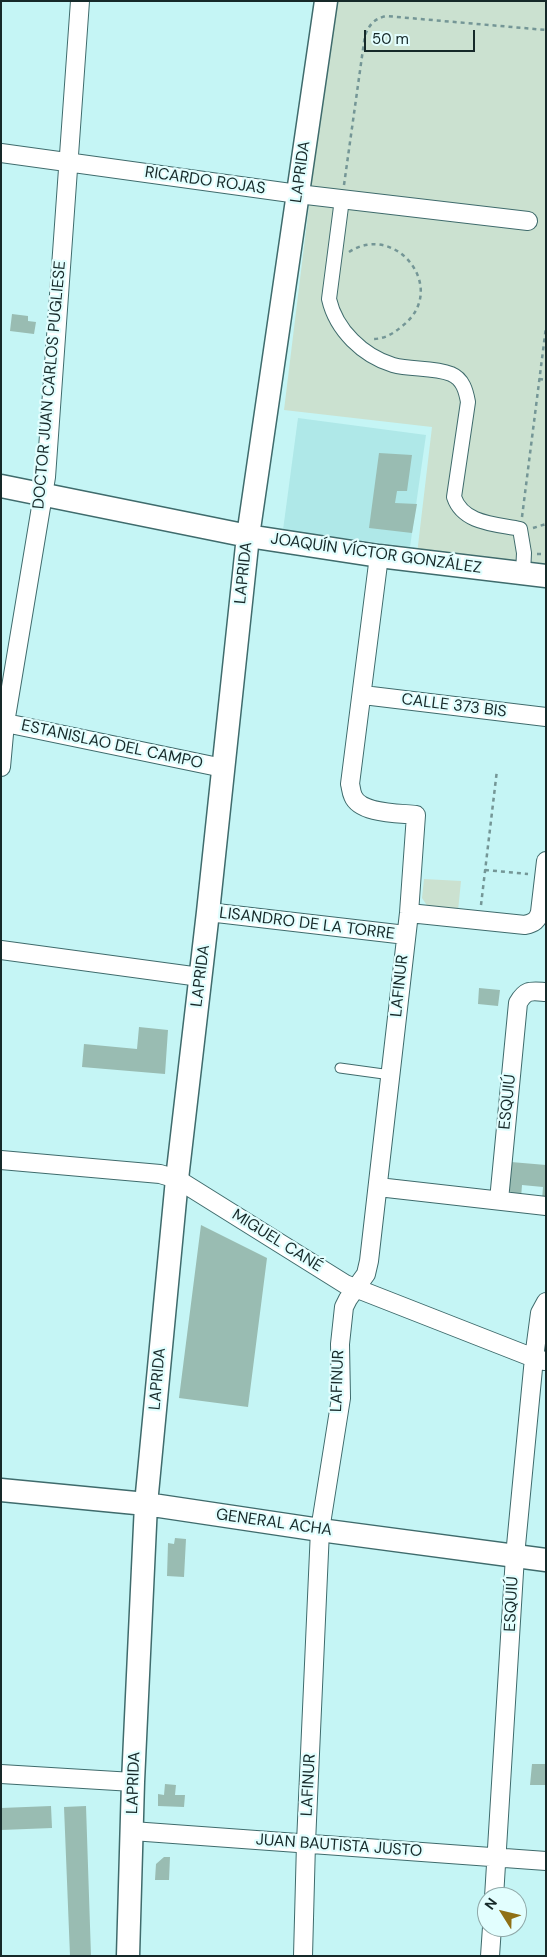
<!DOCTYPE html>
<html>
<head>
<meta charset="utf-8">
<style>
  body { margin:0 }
  #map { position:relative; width:547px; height:1957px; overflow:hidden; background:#c5f5f5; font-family:"DM Sans",sans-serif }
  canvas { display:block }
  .frame { position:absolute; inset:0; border:2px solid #162929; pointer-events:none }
  .north { position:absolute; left:477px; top:1887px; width:50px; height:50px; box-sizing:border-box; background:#e2fefe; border:1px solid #90a9a9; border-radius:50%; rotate:306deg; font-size:14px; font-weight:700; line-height:20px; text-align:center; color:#162929 }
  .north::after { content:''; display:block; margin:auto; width:18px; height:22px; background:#8f7015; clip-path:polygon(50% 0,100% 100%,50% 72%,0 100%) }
  .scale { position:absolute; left:364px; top:30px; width:111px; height:22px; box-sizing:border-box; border:2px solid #162929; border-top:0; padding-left:6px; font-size:15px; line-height:18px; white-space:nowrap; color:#162929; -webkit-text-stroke:4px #e2fefe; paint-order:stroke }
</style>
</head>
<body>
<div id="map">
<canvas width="547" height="1957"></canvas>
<div class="frame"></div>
<div class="north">N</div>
<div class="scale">50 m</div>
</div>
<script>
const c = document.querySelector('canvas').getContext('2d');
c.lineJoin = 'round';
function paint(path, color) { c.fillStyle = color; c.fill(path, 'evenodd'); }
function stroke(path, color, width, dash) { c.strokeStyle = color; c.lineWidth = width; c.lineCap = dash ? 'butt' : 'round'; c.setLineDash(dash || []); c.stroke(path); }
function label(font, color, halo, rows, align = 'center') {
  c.font = font + ' "DM Sans",sans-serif'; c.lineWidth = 4.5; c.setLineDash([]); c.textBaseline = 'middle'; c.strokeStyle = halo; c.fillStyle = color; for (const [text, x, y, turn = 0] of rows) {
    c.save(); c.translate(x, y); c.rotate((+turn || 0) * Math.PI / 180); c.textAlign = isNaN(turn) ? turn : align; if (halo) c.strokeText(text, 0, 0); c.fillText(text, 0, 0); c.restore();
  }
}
const built = new Path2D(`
  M 298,418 L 426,435 L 410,547 L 283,530 Z`);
const green = new Path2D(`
  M 334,1 L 546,1 L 546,569 L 417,554 L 432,427 L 284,410 Z
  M 424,879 L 461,881 L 458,911 L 428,907 L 422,898 Z`);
const building = new Path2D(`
  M 12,314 L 28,316 L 28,321 L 36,322 L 34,334 L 10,331 Z
  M 379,453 L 412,455 L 407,491 L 397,491 L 395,503 L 417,504 L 412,533 L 369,528 Z
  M 479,988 L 500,990 L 498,1006 L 478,1004 Z
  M 139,1027 L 168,1030 L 165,1074 L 82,1067 L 84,1044 L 137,1049 Z
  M 511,1162 L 546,1165 L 546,1200 L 542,1200 L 543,1187 L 522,1185 L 521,1198 L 512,1197 L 509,1190 Z
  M 201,1225 L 267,1258 L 248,1407 L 179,1398 Z
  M 175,1538 L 186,1539 L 184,1577 L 167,1576 L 168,1543 L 174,1544 Z
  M 532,1764 L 546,1764 L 546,1785 L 530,1785 Z
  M 165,1784 L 176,1785 L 175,1795 L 185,1795 L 184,1807 L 158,1806 L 158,1794 L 164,1795 Z
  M 51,1806 L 52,1828 L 1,1830 L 1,1808 Z
  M 86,1806 L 91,1956 L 70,1956 L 64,1807 Z
  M 164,1857 L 170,1857 L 169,1880 L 155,1880 L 156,1864 Z`);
const path = new Path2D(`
  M 344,185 L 365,35 C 370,24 374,19 386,16 L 546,30
  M 349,252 C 396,221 451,290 401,327 C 393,334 384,339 373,339
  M 539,379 L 546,380
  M 522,517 L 546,327
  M 533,528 L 546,524
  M 537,554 L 546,554
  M 485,870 L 528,874
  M 481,905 L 497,770`);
const service = new Path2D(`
  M 340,1068 L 391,1075`);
const pedestrian = new Path2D(`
  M 342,199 L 329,299 C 336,330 363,356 393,365 C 411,370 433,367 451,374 C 463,379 466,391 468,402 L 454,497 C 463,524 496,524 520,529 L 524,553 L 523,573`);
const minor = new Path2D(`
  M 1,153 L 298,194 L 528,221
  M 363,695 L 546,717
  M 1,722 L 223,768
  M 1,767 L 5,723 L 46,477 L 80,1
  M 208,912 L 406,935
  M 409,913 L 525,925 C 534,923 538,920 540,912 L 546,861
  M 1,950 L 200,977
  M 1,1160 L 160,1174 L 177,1179 L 345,1284 L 534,1358 L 545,1361
  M 378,1187 L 546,1206
  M 499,1200 L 518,1003 C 526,989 531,991 546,992
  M 1,1774 L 133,1782
  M 132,1831 L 546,1861
  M 494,1897 L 515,1556 L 534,1358 L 540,1313 L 546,1302
  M 303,1956 L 306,1843 L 320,1530 L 341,1398 L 340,1344 L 344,1307 L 348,1299 L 366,1274 L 369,1261 L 409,913 L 416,815 C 399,813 360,814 353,796 C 351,792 351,787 350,784 L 379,556
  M 490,1956 L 492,1927`);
const tertiary = new Path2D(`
  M 1,486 L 248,536 L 379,556 L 546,576
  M 1,1490 L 146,1504 L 320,1530 L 546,1560
  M 128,1956 L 133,1782 L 146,1504 L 177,1179 L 208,912 L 248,536 L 326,1`);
const streetNames = [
  ["LAPRIDA",301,172,-82],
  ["RICARDO ROJAS",205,181,8],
  ["DOCTOR JUAN CARLOS PUGLIESE",50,385,-85],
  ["JOAQUÍN VÍCTOR GONZÁLEZ",376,554,8],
  ["LAPRIDA",244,573,-84],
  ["CALLE 373 BIS",454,706,7],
  ["ESTANISLAO DEL CAMPO",112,745,12],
  ["LISANDRO DE LA TORRE",307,924,7],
  ["LAPRIDA",201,976,-83],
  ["LAFINUR",400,986,-84],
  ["ESQUIÚ",508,1102,-84],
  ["MIGUEL CANÉ",277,1241,32],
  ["LAPRIDA",158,1379,-85],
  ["LAFINUR",338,1381,-88],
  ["GENERAL ACHA",274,1523,8],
  ["ESQUIÚ",512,1604,-87],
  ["LAPRIDA",134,1783,-88],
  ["LAFINUR",309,1785,-87],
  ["JUAN BAUTISTA JUSTO",339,1846,4]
];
paint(built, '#afe8e8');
paint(green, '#cbe1d0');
paint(building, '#99bcb2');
stroke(service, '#3f6b6c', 11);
stroke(pedestrian, '#3f6b6c', 16);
stroke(minor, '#3f6b6c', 20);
stroke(tertiary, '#3f6b6c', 25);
stroke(path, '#749696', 2.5, [4, 4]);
stroke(service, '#fff', 9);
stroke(pedestrian, '#fff', 14);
stroke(minor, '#fff', 18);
stroke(tertiary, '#fff', 22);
label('16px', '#162929', '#e2fefe', streetNames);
</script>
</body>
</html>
